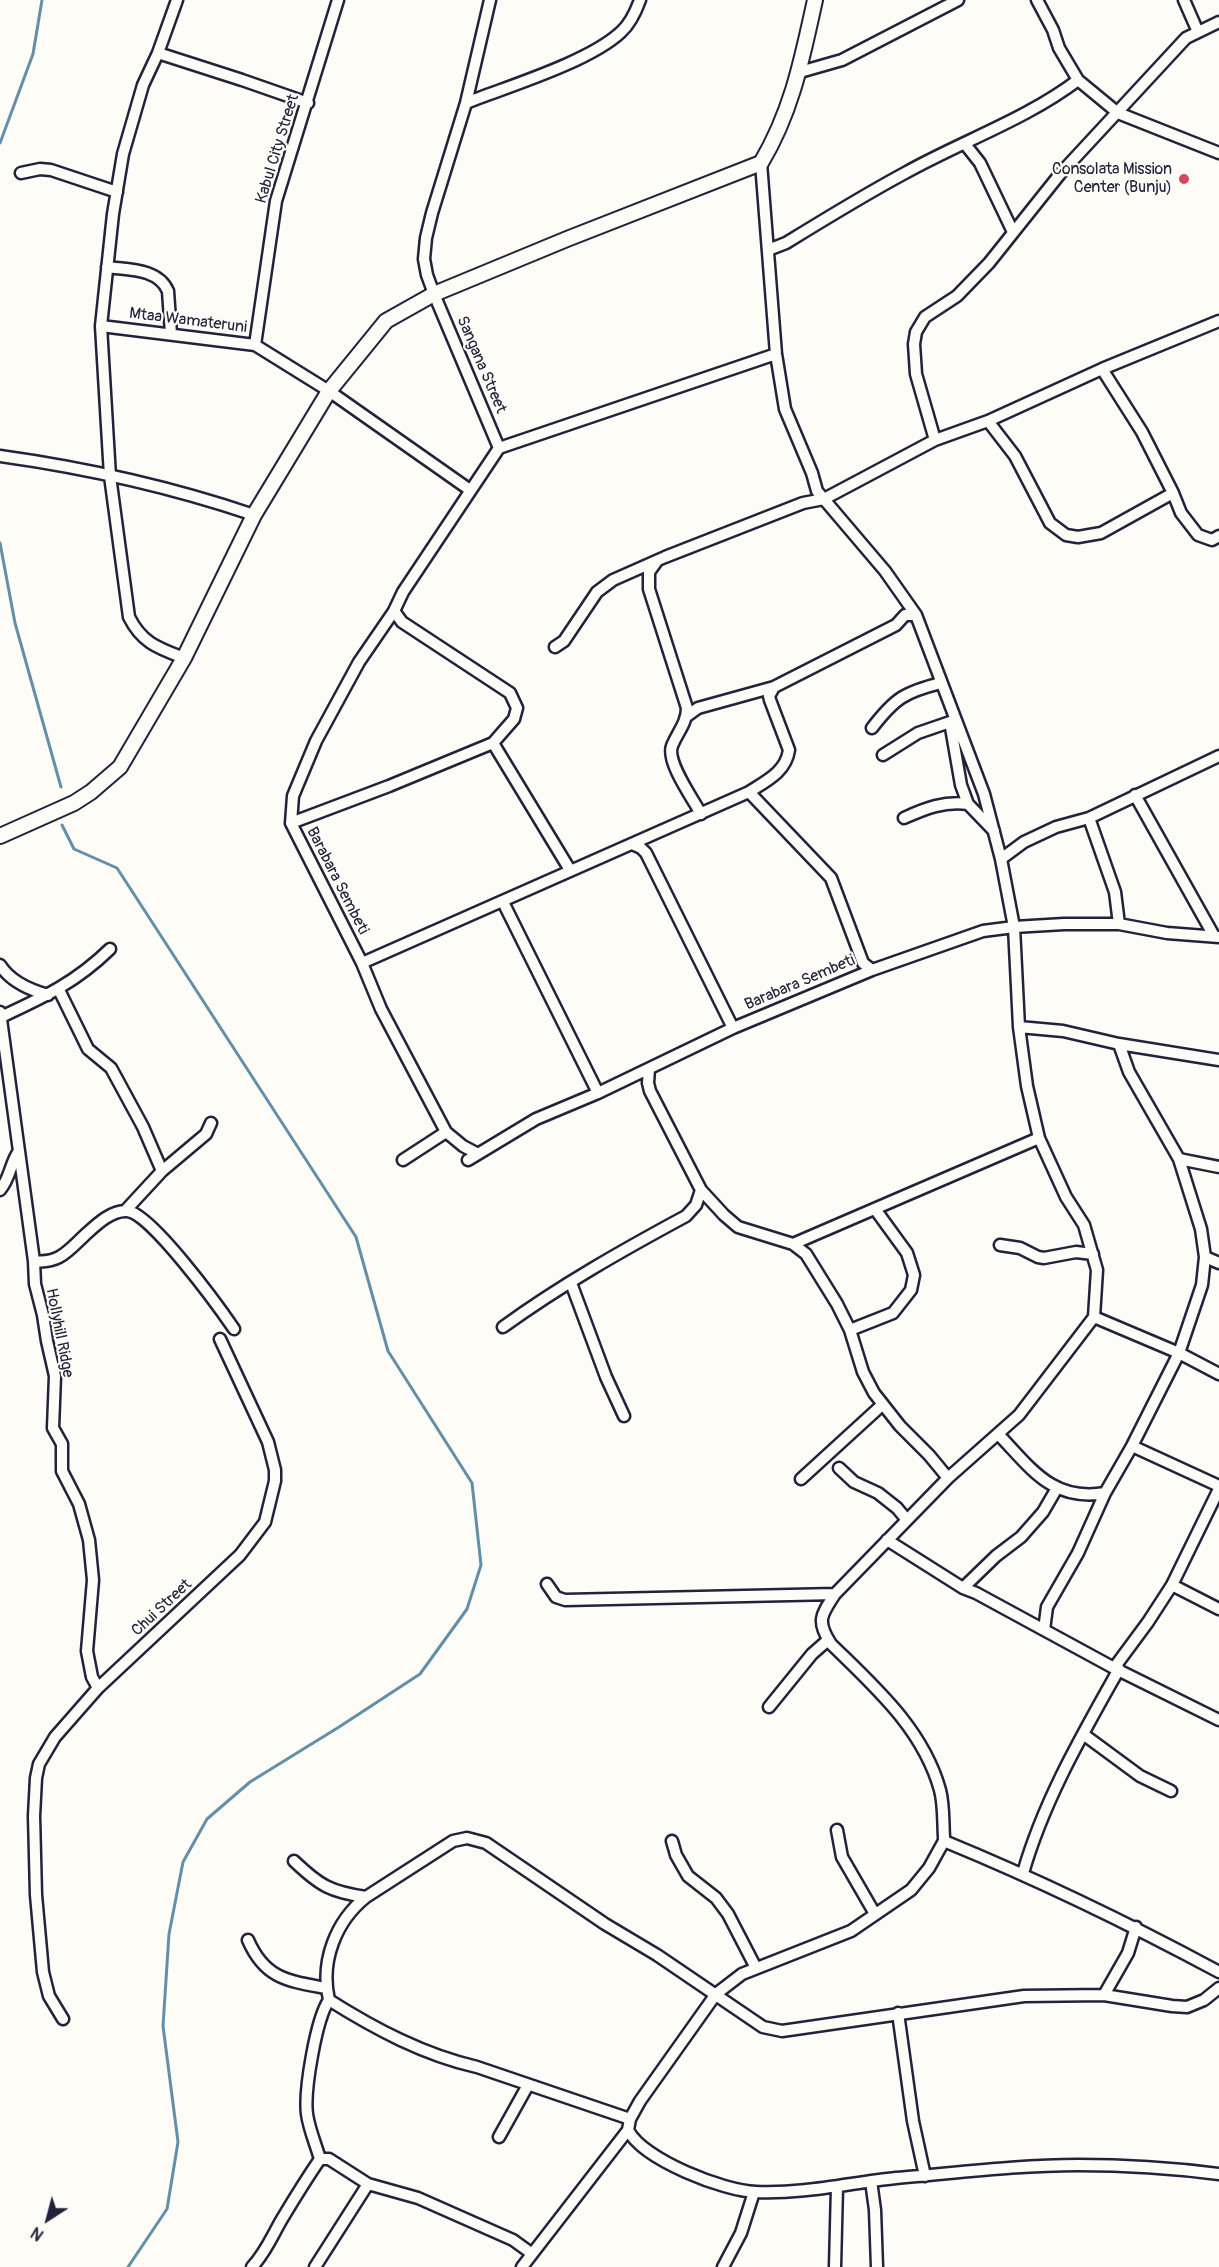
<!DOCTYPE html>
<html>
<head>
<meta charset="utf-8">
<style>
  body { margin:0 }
  #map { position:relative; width:1219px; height:2267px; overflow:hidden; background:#fdfcf7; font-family:Pangolin,sans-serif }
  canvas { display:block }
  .north { position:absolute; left:18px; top:2189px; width:60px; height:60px; -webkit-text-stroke:4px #fdfcf7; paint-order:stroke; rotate:216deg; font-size:16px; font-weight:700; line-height:24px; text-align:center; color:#22223b }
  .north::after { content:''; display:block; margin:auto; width:21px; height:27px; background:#22223b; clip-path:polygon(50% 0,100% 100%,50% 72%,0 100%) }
</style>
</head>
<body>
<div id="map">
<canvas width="1219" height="2267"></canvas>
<div class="north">N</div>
</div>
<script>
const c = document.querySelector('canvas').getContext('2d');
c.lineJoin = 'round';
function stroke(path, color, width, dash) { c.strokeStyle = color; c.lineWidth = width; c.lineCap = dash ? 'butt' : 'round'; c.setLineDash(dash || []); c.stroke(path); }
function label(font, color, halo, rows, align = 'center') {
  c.font = font + ' Pangolin,sans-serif'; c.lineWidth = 4.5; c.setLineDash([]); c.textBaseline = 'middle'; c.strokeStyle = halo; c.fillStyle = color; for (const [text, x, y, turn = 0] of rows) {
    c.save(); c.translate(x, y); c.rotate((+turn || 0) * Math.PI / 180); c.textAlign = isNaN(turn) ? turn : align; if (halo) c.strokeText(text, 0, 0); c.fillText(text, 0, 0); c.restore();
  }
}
const stream = new Path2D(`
  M 0,143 L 33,54 L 42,0
  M 0,543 L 15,623 L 61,787
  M 62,825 L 74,849 L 117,868 L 356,1237 L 388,1351 L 472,1483 L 481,1565 L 467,1609 L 420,1674 L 339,1727 L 250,1782 L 207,1819 L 183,1862 L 169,1934 L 163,2026 L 178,2142 L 167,2209 L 128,2267`);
const minor = new Path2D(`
  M 177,0 L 158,53 L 143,85 L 123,154 L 113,214 L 101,326 L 110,476 L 129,617 C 142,643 158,648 184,658
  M 490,0 L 466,103 L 432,213 L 426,238 L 424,259 L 427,275 L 434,294 L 499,448
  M 1037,0 L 1053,30 L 1059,48 L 1078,80 L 1118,113 L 1219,153
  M 1184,0 L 1198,32
  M 158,53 L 242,80 L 308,103
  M 800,72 L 842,60 L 958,0
  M 466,103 C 509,86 589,62 621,32 C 630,24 636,11 640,0
  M 965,144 L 980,163 L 1013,232
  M 761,163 L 776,354 L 785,409 L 812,473 L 817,491 L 885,571 L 916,615 L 984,794 L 1001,859 L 1014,927 L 1019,1027 L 1027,1086 L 1039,1138 L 1066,1197 L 1084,1225 L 1097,1270 L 1094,1317 L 1019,1415 L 948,1478 L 835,1594 C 821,1615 816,1621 831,1644 C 875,1687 923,1729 940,1790 C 944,1805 943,1822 944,1837 L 944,1841 L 929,1868 L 911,1890 L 851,1931 L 742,1974 L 716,1994 L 640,2101 L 630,2119 L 628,2130 C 643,2160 724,2191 756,2192 C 804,2194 849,2183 896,2178 C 957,2173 1017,2165 1078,2165 C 1125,2165 1172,2168 1219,2174
  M 21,173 L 40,169 L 51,170 L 117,192
  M 768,250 L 786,243 C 825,219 864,195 905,173 C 960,142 1027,119 1078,80
  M 107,267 C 128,270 158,268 168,291 L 171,334
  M 101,326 L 255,345 L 329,391 L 470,490
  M 255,345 L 276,201 L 338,0
  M 1102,369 L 1142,432 L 1173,493 L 1181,513 L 1198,535 L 1212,540 L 1219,536
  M 988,421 L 1015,456 L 1050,523 L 1066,535 L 1078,537 L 1101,533 L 1173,493
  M 935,440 L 916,374 L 914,344 L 916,332 L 925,317 L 957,296 L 989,263 L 1060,174 L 1186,38 L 1219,22
  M 0,456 C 86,468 171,487 254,515
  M 657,561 L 649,572 L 649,589 L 687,708 C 687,723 677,733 672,746 C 666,762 693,799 701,814
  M 394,611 L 359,662 L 316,741 L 293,796 L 291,823 L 362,963 L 381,1009 L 446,1132 L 463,1146 L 478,1154
  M 555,647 L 564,641 L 597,592 L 613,580 L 665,557 L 803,503 L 824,499 L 935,440 L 988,421 L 1102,369 L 1219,321
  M 687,716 L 698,708 L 774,687
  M 950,722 L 961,785 L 968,804
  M 872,728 C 895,698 905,692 941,683
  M 493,743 L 570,870
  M 883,755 L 918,733 L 950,722 L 955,723
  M 749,792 L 831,878 L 863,963 L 872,970
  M 1135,795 L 1214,936
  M 904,818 C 926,808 944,801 968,804 L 994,831
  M 1089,818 L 1115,892 L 1119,924
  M 291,823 L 389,786 L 493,743 L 514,719 L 517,708 L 510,693 L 402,622 L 394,611 L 403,592 L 499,448 L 776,354
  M 632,844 L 641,848 L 646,853 L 733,1028
  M 1001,859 L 1024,842 L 1056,827 L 1089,818 L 1219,756
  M 503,902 L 598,1093
  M 362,963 L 749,792 C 766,781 786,772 789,750 L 770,700 L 769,696 L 774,687 L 896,625 L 905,615 L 916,615
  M 0,965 C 10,981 30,990 48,995
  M 59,990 L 88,1049 L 111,1068 L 143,1127 L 162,1171
  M 0,1012 L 34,1261 L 35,1284 L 43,1315 L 47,1341 L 55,1376 L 53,1428 L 62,1444 L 62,1471 L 79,1504 L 89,1540 L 93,1580 L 87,1651 L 92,1677 L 98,1688
  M 1,1017 C 44,997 75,983 110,949
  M 1019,1027 L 1063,1031 L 1119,1044 L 1219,1060
  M 649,1069 L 648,1083 L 650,1091 L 701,1190 L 724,1215 L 738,1227 L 793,1244 L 806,1254 L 837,1304 L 850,1330 L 863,1372 L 874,1393 L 900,1426 L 929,1455 L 948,1478
  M 1179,1159 L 1219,1167
  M 403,1160 L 446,1132
  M 468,1160 L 536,1119 L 598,1093 L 733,1028 L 872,970 L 983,931 L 1014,927 L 1064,924 L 1119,924 L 1167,933 L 1219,937
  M 0,1190 C 11,1177 10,1163 19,1151
  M 125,1211 L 162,1171 L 206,1134 L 211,1123
  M 793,1244 L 1039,1138
  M 1000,1245 L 1020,1248 L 1038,1257 L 1044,1258 L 1076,1252 L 1093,1254
  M 1205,1257 L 1219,1263
  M 34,1261 C 59,1264 68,1251 85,1235 C 96,1225 111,1210 127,1211 C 150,1212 219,1307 234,1329
  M 571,1283 L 606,1377 L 624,1416
  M 1094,1317 L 1179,1353 L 1219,1374
  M 503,1327 C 561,1285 623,1250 686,1216 L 696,1205 L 701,1190
  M 850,1330 L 893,1313 L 911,1290 L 914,1275 L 907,1253 L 875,1209
  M 998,1434 C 1031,1468 1052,1502 1105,1493
  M 1132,1446 L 1219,1486
  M 839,1468 L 854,1482 L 878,1493 L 897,1508 L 907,1520
  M 801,1479 L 882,1405
  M 887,1540 L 963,1588 L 976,1593 L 1114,1668 L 1219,1720
  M 547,1584 L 556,1597 L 565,1600 L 835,1594
  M 1172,1585 L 1219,1609
  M 963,1588 L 996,1556 L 1021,1537 L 1043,1512 L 1057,1488
  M 1044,1630 L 1047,1607 L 1078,1553 L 1105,1493 L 1132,1446 L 1179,1353 L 1202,1285 L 1205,1257 L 1201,1229 L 1179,1159 L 1129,1072 L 1119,1044
  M 1114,1668 L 1148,1622 L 1172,1585 L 1219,1489
  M 769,1707 L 812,1654 L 828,1640
  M 1083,1734 L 1140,1776 L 1171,1791
  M 837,1830 L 842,1857 L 875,1914
  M 672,1841 L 676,1855 L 688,1876 L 716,1898 L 728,1914 L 756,1968
  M 944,1841 C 1039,1880 1128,1923 1219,1972
  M 294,1861 C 320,1886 331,1892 366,1897
  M 1023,1873 C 1044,1800 1082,1735 1119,1669
  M 248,1940 C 265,1979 288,1981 326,1988
  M 1104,1995 L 1128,1953 L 1136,1927
  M 898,2013 L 913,2121 L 925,2176
  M 63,2019 L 49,1996 L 43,1972 L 36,1895 L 34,1816 L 36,1778 L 39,1764 L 55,1737 L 98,1688 L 240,1555 L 265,1522 L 275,1481 L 275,1470 L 268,1442 L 220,1339
  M 630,2119 L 477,2067 C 424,2055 375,2029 329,2000 C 320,1961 336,1921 366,1897 L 453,1841 L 467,1838 L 486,1843 L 605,1924 L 657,1955 L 763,2027 L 782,2031 L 1024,1996 L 1104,1995 L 1172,2006 L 1187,2007 L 1204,2000 L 1219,1988
  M 499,2137 L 528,2085
  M 320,2159 C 316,2145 309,2129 307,2114 C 304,2091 316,2019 329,2000
  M 871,2181 L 875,2210 L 877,2267
  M 252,2267 C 266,2252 272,2236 282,2219 C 294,2199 307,2178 320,2159 L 329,2159 L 368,2184 L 418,2198 L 513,2240 L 531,2253
  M 315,2267 L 368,2184
  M 522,2267 L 628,2130
  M 723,2267 L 741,2233 L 754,2192
  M 835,2267 L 837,2187`);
const tertiary = new Path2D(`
  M 0,836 L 74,803 L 91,792 L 120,767 L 184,658 L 254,515 L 329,391 L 386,321 L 434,294 L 567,239 L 761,163 C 792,111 802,59 815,0`);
const markers = [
  [1184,179,6,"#d1495b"]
];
const streetNames = [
  ["Kabul City Street",278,149,-73],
  ["Mtaa Wamateruni",188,321,7],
  ["Sangana Street",481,365,67],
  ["Barabara Sembeti",337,881,63],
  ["Barabara Sembeti",800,983,-23],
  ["Hollyhill Ridge",59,1333,79],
  ["Chui Street",162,1608,-43]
];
const poiNames = [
  ["Consolata Mission",1172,170],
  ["Center (Bunju)",1172,188]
];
stroke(stream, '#6390a8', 3);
stroke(minor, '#22223b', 15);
stroke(tertiary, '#22223b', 18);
stroke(minor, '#fdfcf7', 10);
stroke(tertiary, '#fdfcf7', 14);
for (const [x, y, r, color] of markers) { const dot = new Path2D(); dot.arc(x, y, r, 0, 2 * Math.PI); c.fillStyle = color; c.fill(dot); stroke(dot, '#fdfcf7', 2); }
label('16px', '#22223b', '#fdfcf7', streetNames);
label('16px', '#22223b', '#fdfcf7', poiNames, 'right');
</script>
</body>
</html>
